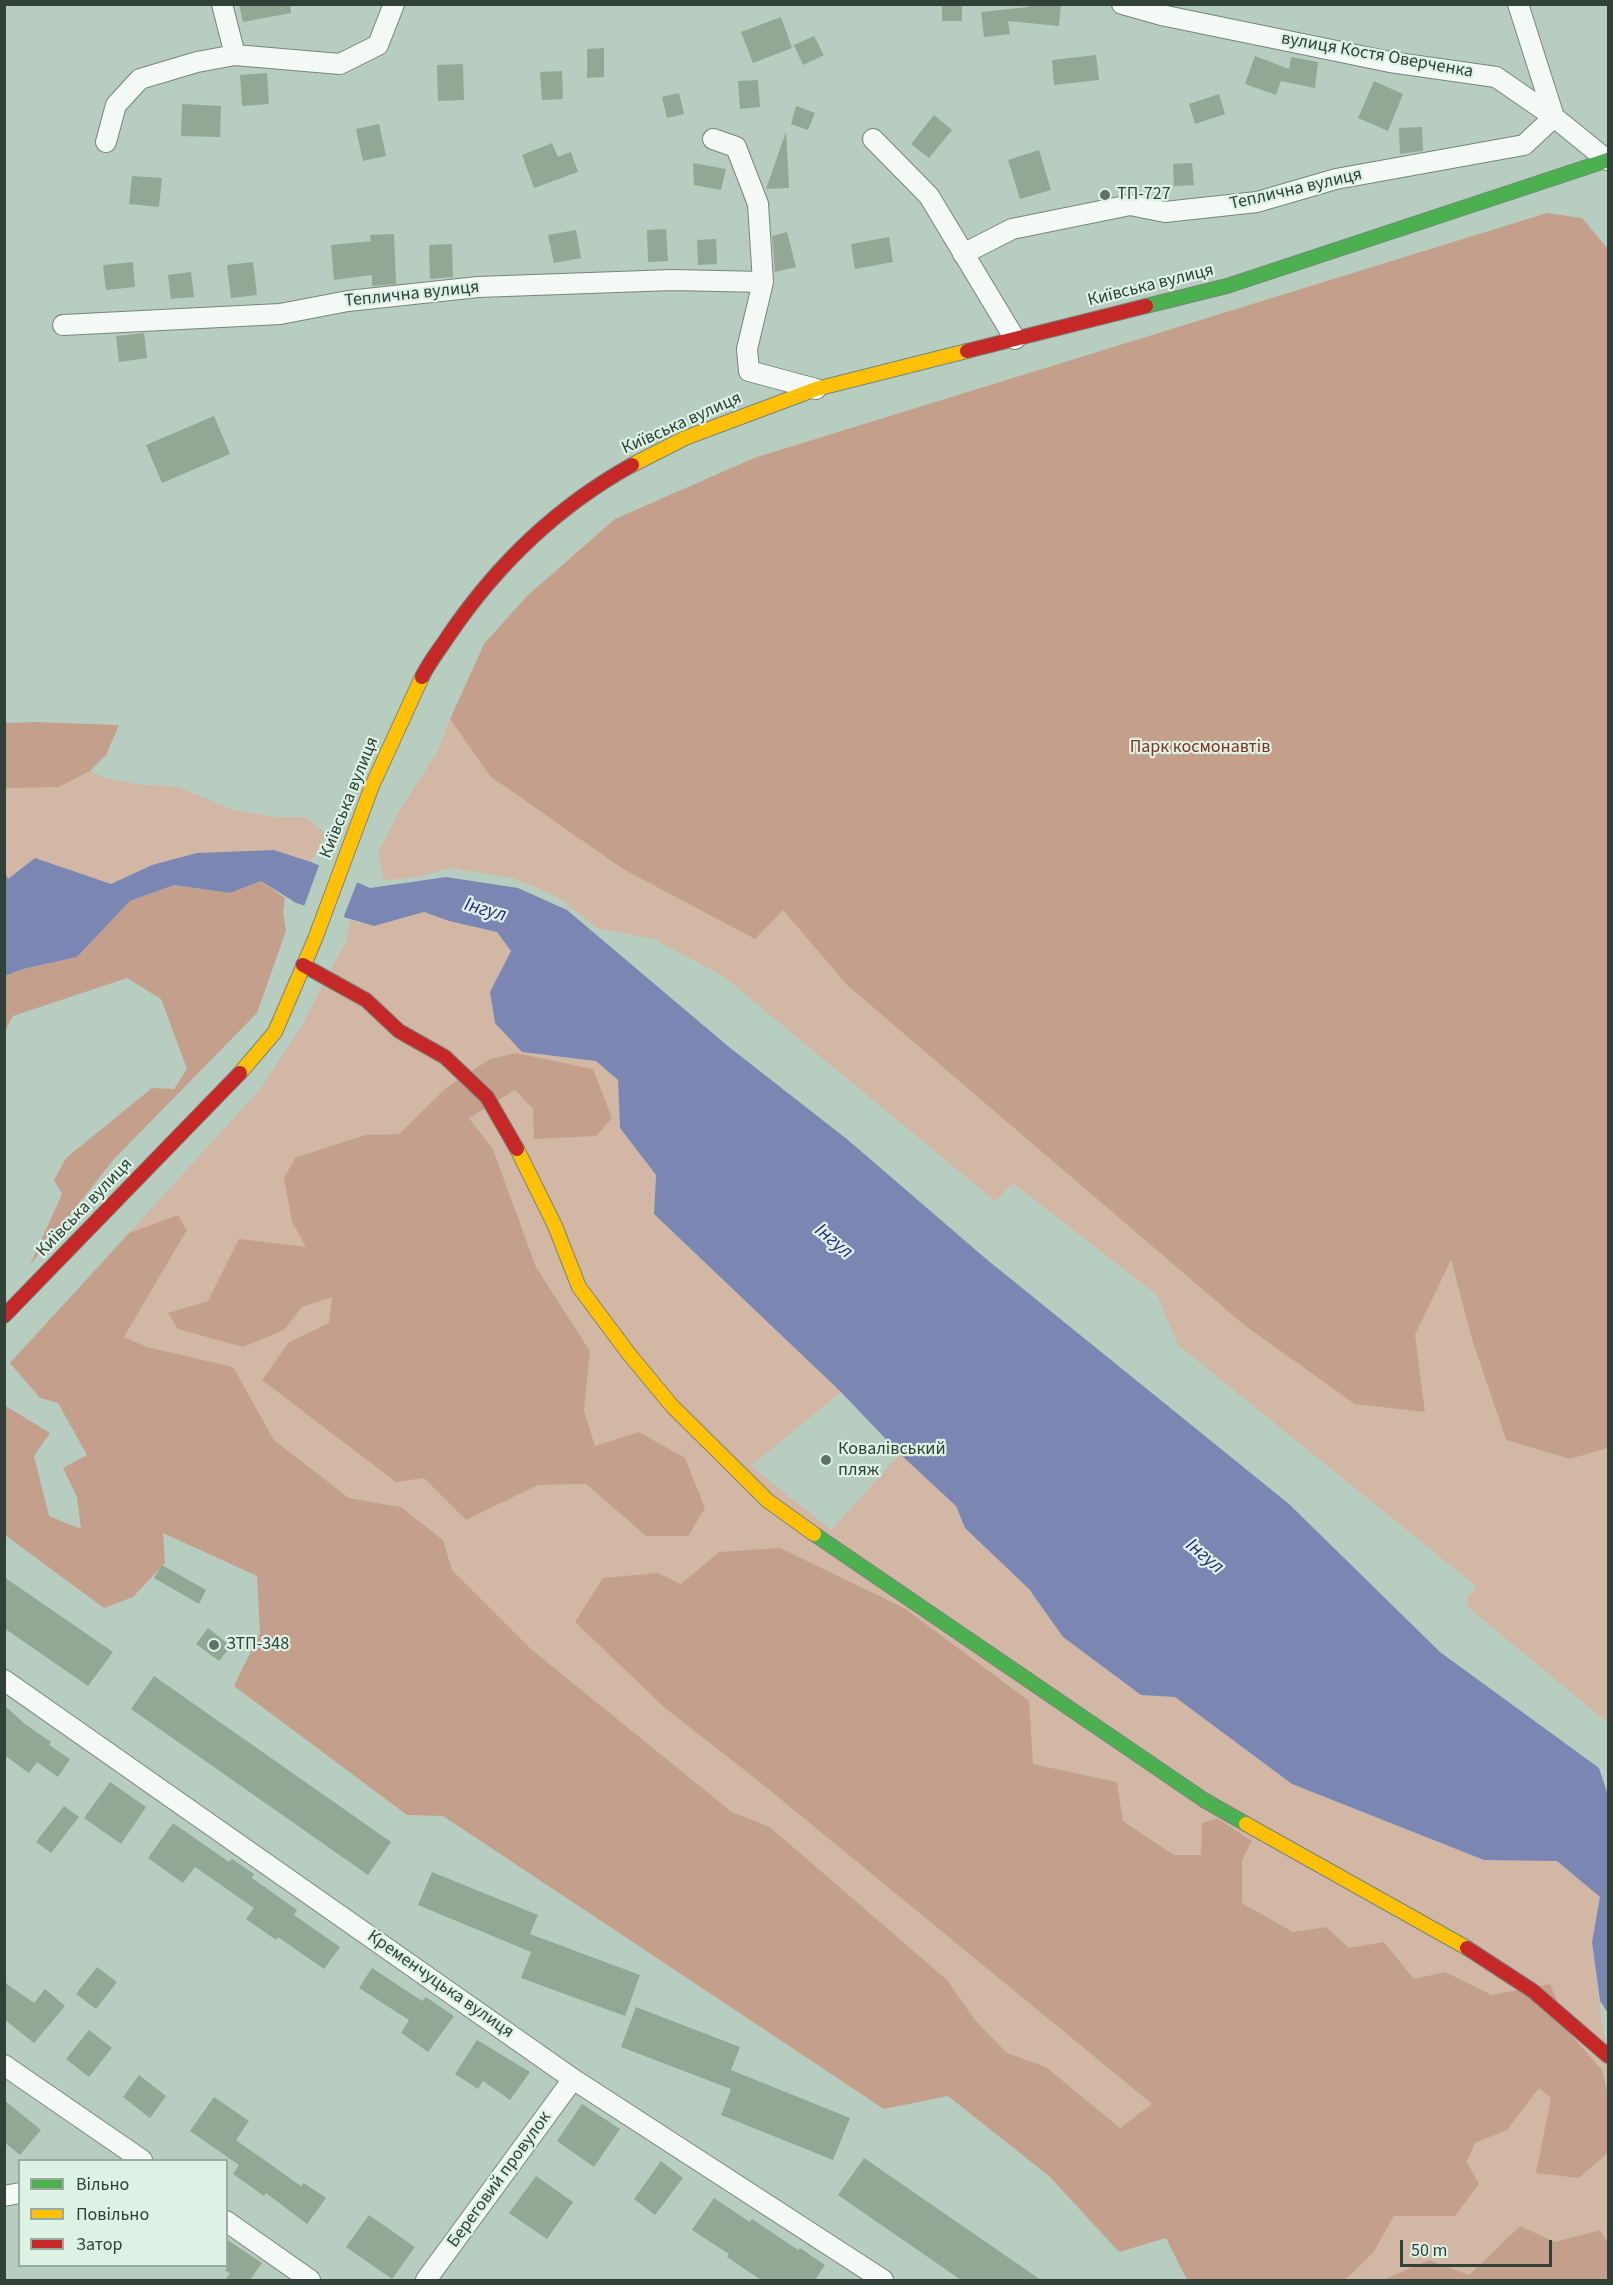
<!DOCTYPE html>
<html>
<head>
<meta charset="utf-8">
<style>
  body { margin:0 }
  #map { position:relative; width:1613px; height:2285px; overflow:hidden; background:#b7cdc0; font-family:"Source Sans 3",sans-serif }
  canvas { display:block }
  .frame { position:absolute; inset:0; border:6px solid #314137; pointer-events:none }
  .legend { position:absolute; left:18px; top:2159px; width:210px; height:108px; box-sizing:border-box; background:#ddf1e5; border:2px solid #98ab9f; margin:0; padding:8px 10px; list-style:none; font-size:18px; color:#314137 }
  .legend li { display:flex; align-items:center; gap:12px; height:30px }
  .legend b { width:30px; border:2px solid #98ab9f }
  .scale { position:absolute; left:1400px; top:2240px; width:152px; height:27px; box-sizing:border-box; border:3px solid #314137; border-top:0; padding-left:8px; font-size:18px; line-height:21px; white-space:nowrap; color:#314137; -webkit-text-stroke:4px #ddf1e5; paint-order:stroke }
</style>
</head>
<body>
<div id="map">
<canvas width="1613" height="2285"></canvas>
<div class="frame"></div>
<ul class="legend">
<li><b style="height:8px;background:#4caf50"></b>Вільно</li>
<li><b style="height:8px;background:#ffc107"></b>Повільно</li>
<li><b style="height:8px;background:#c62828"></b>Затор</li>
</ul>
<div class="scale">50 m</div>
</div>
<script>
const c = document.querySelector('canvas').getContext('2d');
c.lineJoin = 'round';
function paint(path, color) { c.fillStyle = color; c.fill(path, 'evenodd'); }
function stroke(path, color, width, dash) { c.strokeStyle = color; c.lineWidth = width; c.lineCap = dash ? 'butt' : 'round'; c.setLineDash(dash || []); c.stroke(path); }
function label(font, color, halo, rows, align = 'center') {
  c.font = font + ' "Source Sans 3",sans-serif'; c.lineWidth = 4.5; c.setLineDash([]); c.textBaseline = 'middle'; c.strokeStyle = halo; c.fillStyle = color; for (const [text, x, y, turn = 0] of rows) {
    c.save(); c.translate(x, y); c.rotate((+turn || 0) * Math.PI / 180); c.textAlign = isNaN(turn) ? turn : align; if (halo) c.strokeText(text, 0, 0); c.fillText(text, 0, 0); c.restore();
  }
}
const green = new Path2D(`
  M 450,719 L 490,776 L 783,909 L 847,985 L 1243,1324 L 1425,1412 L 1415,1335 L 1450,1259 L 1471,1336 L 1506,1440 L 1570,1459 L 1608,1448 L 1608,1723 L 1469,1608 L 1466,1601 L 1476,1586 L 1178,1345 L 1157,1295 L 1013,1183 L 995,1201 L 723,976 L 654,939 L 597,928 L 558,897 L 514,878 L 451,868 L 413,878 L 384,880 L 378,853 L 399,811 L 436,754 Z
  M 90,771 L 108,779 L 143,785 L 175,786 L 234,810 L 275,817 L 305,817 L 326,834 L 311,862 L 274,850 L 152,865 L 111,884 L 35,858 L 8,879 L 5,870 L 5,787 L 59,787 Z
  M 424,912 L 449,921 L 497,932 L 511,951 L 490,992 L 522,1052 L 596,1061 L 618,1080 L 620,1128 L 656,1175 L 654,1214 L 841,1392 L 751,1466 L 831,1530 L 900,1454 L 956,1506 L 965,1528 L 1029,1589 L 1063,1637 L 1141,1695 L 1175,1697 L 1292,1784 L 1484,1860 L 1557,1860 L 1600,1897 L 1592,1942 L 1603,2033 L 1608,2045 L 1608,2095 L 1602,2070 L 1572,2036 L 1550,1985 L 1492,1995 L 1445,1972 L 1414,1979 L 1384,1942 L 1349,1948 L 1326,1927 L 1293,1932 L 1242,1903 L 1242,1860 L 1252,1841 L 1202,1823 L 1201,1855 L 1174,1855 L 1123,1821 L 1117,1782 L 1032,1764 L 719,1552 L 681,1585 L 658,1573 L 576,1622 L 665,1708 L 767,1788 L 1153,2105 L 1120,2128 L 1046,2067 L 1007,2053 L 975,2020 L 947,1980 L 770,1827 L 732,1812 L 532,1650 L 452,1570 L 443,1539 L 401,1507 L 349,1498 L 274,1440 L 233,1368 L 147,1347 L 124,1337 L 187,1230 L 178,1215 L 129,1233 L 262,1087 L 301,1027 L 346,941 L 350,920 L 374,926 ZM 516,1053 L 596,1136 L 533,1109 L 515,1090 L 469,1117 L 493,1149 L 536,1267 L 590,1351 L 584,1411 L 595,1447 L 646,1536 L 586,1484 L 538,1485 L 466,1519 L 289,1342 L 329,1323 L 332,1297 L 302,1307 L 284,1330 L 168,1313 L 208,1301 L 307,1247 L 292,1222 L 365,1135 L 399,1134 L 446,1088 L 490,1059 Z
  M 1539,2087 L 1552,2098 L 1547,2126 L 1579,2178 L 1608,2153 L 1608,2243 L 1600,2230 L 1555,2242 L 1520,2226 L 1469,2275 L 1429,2260 L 1383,2280 L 1345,2280 L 1373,2253 L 1394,2216 L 1467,2162 L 1475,2143 L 1507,2130 Z`);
const forest = new Path2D(`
  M 1547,213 L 1582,218 L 1608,249 L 1608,1448 L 1570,1459 L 1506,1440 L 1471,1336 L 1451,1260 L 1415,1335 L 1425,1412 L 1355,1404 L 1243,1324 L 847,985 L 783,910 L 755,939 L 623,869 L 490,776 L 450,719 L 484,644 L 527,596 L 615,519 L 754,458 Z
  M 34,722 L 119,725 L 106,755 L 90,771 L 59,787 L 6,788 L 5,723 Z
  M 261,881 L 285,898 L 283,912 L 286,931 L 257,1013 L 115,1158 L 30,1265 L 62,1194 L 54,1180 L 66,1158 L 152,1088 L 174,1089 L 187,1069 L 161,999 L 127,978 L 13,1016 L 5,1031 L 5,976 L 23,969 L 77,957 L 130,901 L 174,885 L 230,893 Z
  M 516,1053 L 593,1069 L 612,1118 L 596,1136 L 534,1139 L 533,1109 L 515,1090 L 469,1118 L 493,1149 L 536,1267 L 590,1351 L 584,1411 L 595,1446 L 639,1432 L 685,1458 L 705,1508 L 688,1536 L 646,1536 L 586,1484 L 538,1485 L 466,1520 L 424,1478 L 396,1482 L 262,1380 L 289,1342 L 329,1323 L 332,1297 L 302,1307 L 284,1330 L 243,1347 L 178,1329 L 168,1313 L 208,1301 L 239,1239 L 306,1247 L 292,1222 L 284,1178 L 295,1158 L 365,1135 L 399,1134 L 446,1088 L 490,1059 Z
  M 178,1215 L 187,1230 L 124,1337 L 147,1347 L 233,1367 L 274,1440 L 349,1498 L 401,1507 L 443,1540 L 452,1570 L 532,1650 L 732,1812 L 770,1827 L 947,1980 L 975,2020 L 1007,2053 L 1046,2067 L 1120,2128 L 1152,2104 L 767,1788 L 665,1708 L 575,1622 L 603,1578 L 658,1573 L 681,1584 L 719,1552 L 780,1548 L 904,1608 L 1029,1701 L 1033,1764 L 1117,1782 L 1123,1821 L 1174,1855 L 1201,1855 L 1202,1823 L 1217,1818 L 1252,1841 L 1242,1860 L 1242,1903 L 1293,1932 L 1326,1927 L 1349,1948 L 1384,1942 L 1414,1979 L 1445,1972 L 1492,1995 L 1550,1984 L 1572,2036 L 1602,2070 L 1608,2095 L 1608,2153 L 1579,2178 L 1536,2173 L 1551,2098 L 1539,2088 L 1507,2130 L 1475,2143 L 1467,2162 L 1479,2184 L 1455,2216 L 1394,2216 L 1373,2253 L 1345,2280 L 1187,2280 L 1166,2238 L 1119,2252 L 1049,2176 L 948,2096 L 884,2109 L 443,1816 L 407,1815 L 234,1686 L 260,1633 L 257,1576 L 163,1533 L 165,1563 L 133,1597 L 104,1608 L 5,1535 L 4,1405 L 50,1433 L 34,1456 L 49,1516 L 81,1529 L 77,1497 L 63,1468 L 87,1455 L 58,1403 L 40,1398 L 10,1363 L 129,1233 Z
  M 1520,2226 L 1555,2242 L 1600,2230 L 1608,2243 L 1608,2280 L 1383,2280 L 1429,2260 L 1469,2275 Z`);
const water = new Path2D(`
  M 274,850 L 311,862 L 370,888 L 446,877 L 518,888 L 567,910 L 729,1047 L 848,1140 L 985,1258 L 1289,1504 L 1440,1652 L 1599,1768 L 1608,1795 L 1608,2013 L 1600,2001 L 1592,1942 L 1600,1897 L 1557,1861 L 1484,1860 L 1292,1784 L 1175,1697 L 1141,1695 L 1063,1637 L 1029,1589 L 965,1528 L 956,1506 L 900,1454 L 841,1392 L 654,1214 L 656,1175 L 620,1128 L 618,1080 L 596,1061 L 522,1052 L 495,1023 L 490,992 L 511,951 L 497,932 L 449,921 L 424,912 L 374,926 L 296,903 L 261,881 L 230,893 L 174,885 L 130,901 L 77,957 L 23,969 L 5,976 L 4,870 L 8,879 L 35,858 L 111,884 L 152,865 L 197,853 Z`);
const pier = new Path2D(`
  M 320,863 L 358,880 L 342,921 L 303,909 Z`);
const building = new Path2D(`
  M 239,4 L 290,4 L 291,13 L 243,22 Z
  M 942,4 L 962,4 L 962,21 L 942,21 Z
  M 1028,4 L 1061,4 L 1059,26 L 1008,21 L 1010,34 L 984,37 L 981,12 L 1028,7 Z
  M 781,17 L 792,48 L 753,63 L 741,32 Z
  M 814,36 L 824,55 L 803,65 L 794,45 Z
  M 604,48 L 604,77 L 587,78 L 587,49 Z
  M 1096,55 L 1099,80 L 1054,85 L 1052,60 Z
  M 1255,56 L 1289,69 L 1291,57 L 1318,62 L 1315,88 L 1281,81 L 1276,95 L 1245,84 Z
  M 463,64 L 464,100 L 438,101 L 437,65 Z
  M 562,71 L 563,99 L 542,100 L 540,72 Z
  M 267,73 L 269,104 L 242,106 L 240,75 Z
  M 758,80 L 760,107 L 740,109 L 738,81 Z
  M 1374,81 L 1403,94 L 1388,131 L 1358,118 Z
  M 679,93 L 684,114 L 667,118 L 662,97 Z
  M 1219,94 L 1225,114 L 1195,124 L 1189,104 Z
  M 182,104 L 221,106 L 220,137 L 181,136 Z
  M 796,106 L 815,113 L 808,130 L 791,124 Z
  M 934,115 L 952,130 L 929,158 L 911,144 Z
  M 379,124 L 386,156 L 363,161 L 356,129 Z
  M 1422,127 L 1423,151 L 1400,154 L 1399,128 Z
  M 786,132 L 789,188 L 766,189 Z
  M 552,143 L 558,157 L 571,152 L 578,172 L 534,188 L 522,155 Z
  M 1039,150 L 1051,190 L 1020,199 L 1008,160 Z
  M 693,163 L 726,169 L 721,190 L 694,185 Z
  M 1192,163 L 1194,185 L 1174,186 L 1173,164 Z
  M 132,176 L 162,178 L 159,207 L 129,204 Z
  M 666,229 L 668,261 L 648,262 L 647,230 Z
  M 576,230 L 581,258 L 554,263 L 548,235 Z
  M 787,232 L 796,267 L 775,272 L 772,236 Z
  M 394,234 L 396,284 L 372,286 L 372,275 L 334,280 L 331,245 L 371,241 L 370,235 Z
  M 889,237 L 893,262 L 855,269 L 851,244 Z
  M 716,239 L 717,264 L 698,265 L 697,240 Z
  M 452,244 L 453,277 L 430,279 L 429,245 Z
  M 133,262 L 135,287 L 106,290 L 103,265 Z
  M 253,262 L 257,295 L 231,298 L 227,265 Z
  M 191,272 L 194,297 L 171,299 L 168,275 Z
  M 144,333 L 147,358 L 119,362 L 116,336 Z
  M 214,416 L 230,454 L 162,483 L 146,445 Z
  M 162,1565 L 206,1590 L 199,1604 L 154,1578 Z
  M 4,1577 L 113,1652 L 88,1686 L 4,1628 Z
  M 208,1628 L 231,1646 L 219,1661 L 196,1644 Z
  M 154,1676 L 391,1842 L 368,1875 L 131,1709 Z
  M 4,1705 L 25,1724 L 51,1742 L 49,1745 L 70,1759 L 58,1777 L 37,1762 L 29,1773 L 4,1755 Z
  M 110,1782 L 146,1807 L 121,1844 L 84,1818 Z
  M 64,1806 L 79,1817 L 51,1853 L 36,1842 Z
  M 173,1823 L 229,1862 L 232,1859 L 254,1874 L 252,1878 L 297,1910 L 294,1915 L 340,1947 L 324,1969 L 278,1937 L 276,1940 L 246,1919 L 254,1908 L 195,1867 L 183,1883 L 148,1858 Z
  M 432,1872 L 538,1915 L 530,1934 L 640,1975 L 625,2016 L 521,1978 L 531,1952 L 418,1905 Z
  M 97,1967 L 117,1982 L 96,2009 L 76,1994 Z
  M 372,1968 L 422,2001 L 426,1997 L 454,2016 L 428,2052 L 401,2033 L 409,2020 L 359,1988 Z
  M 4,1982 L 34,2003 L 45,1989 L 65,2006 L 34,2043 L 4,2019 Z
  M 636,2007 L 740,2047 L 731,2070 L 850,2118 L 833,2160 L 721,2115 L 731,2089 L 621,2047 Z
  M 89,2030 L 112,2048 L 89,2077 L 66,2059 Z
  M 477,2040 L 530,2072 L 510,2100 L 483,2081 L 478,2089 L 455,2074 Z
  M 139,2075 L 166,2096 L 150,2118 L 123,2097 Z
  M 214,2097 L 249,2121 L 236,2140 L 301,2186 L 304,2183 L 326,2198 L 307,2224 L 266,2193 L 264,2196 L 233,2174 L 239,2165 L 190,2131 Z
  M 4,2100 L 41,2130 L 20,2155 L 4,2142 Z
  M 582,2104 L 620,2129 L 594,2167 L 557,2141 Z
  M 864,2158 L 1041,2280 L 961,2280 L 838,2195 Z
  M 661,2161 L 683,2178 L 655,2215 L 634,2199 Z
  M 536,2176 L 573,2202 L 547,2239 L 509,2213 Z
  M 714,2198 L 750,2222 L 752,2219 L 798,2250 L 800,2248 L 825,2265 L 815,2280 L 761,2280 L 727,2257 L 729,2254 L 692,2230 Z
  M 369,2215 L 415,2247 L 392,2279 L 346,2247 Z
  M 226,2239 L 262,2263 L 250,2280 L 225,2280 L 230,2273 L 226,2271 Z`);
const street = new Path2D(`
  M 222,4 L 235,55
  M 1122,4 L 1161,15 L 1390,62 L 1496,77 L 1554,117 L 1607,160
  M 713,139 L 736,147 L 758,204 L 763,282 L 747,349 L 749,371 L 816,389
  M 873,139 L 929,196 L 1015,339
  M 106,142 L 116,105 L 140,79 L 197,62 L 235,55 L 340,64 L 378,45 L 394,4
  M 963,254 L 1012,229 L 1130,205 L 1165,212 L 1257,202 L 1336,179 L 1524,145 L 1554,117 L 1518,4
  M 63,325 L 280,314 L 348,301 L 478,287 L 673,280 L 763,282
  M 4,1680 L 573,2079 L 883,2280
  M 4,2065 L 142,2160
  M 4,2196 L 20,2193
  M 226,2221 L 310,2280
  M 426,2280 L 573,2079`);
const fast = new Path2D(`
  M 1146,306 L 1227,286 L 1608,160
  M 814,1534 L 1204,1800 L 1246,1824`);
const slow = new Path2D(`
  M 632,465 L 685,438 L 816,389 L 967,351
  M 240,1073 L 275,1032 L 315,939 L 372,786 L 422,677
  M 517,1149 L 555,1226 L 579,1287 L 629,1354 L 672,1406 L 768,1501 L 814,1534
  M 1246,1824 L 1467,1948`);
const jam = new Path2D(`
  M 967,351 L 1146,306
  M 422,677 C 429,662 440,649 449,635 C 496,566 558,506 632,465
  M 303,965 L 366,1000 L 399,1031 L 445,1057 L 487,1097 L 517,1149
  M 4,1316 L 240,1073
  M 1467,1948 L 1533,1991 L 1608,2056`);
const markers = [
  [1105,195,6,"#607267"],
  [826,1460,6,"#607267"],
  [214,1645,6,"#607267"]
];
const streetNames = [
  ["вулиця Костя Оверченка",1377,56,10],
  ["Теплична вулиця",1296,190,-13],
  ["Київська вулиця",1151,286,-14],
  ["Теплична вулиця",412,295,-6],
  ["Київська вулиця",682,424,-24],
  ["Київська вулиця",350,798,-68],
  ["Київська вулиця",85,1208,-46],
  ["Кременчуцька вулиця",440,1985,35],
  ["Береговий провулок",500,2180,-54]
];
const poiNames = [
  ["ТП-727",1117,195],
  ["Ковалівський",838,1450],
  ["пляж",838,1471],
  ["ЗТП-348",226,1645]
];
const parkNames = [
  ["Парк космонавтів",1200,748]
];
const waterNames = [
  ["Інгул",485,911,16],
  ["Інгул",833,1242,40],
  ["Інгул",1204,1557,40]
];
paint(green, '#d2b7a5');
paint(forest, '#c4a08c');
paint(water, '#7c86b3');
paint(pier, '#b7cdc0');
paint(building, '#93a795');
stroke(street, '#76867c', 22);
stroke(fast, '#76867c', 16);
stroke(slow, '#76867c', 16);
stroke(jam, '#76867c', 16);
stroke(street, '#f4f8f6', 20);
stroke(fast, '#4caf50', 14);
stroke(slow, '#ffc107', 14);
stroke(jam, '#c62828', 14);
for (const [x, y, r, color] of markers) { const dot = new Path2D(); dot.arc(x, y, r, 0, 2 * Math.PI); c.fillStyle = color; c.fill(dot); stroke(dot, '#ddf1e5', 2); }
label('18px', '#314137', '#ddf1e5', streetNames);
label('18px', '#314137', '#ddf1e5', poiNames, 'left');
label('18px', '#7f3318', '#ddf1e5', parkNames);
label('italic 20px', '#2e277e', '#ddf1e5', waterNames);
</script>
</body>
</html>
